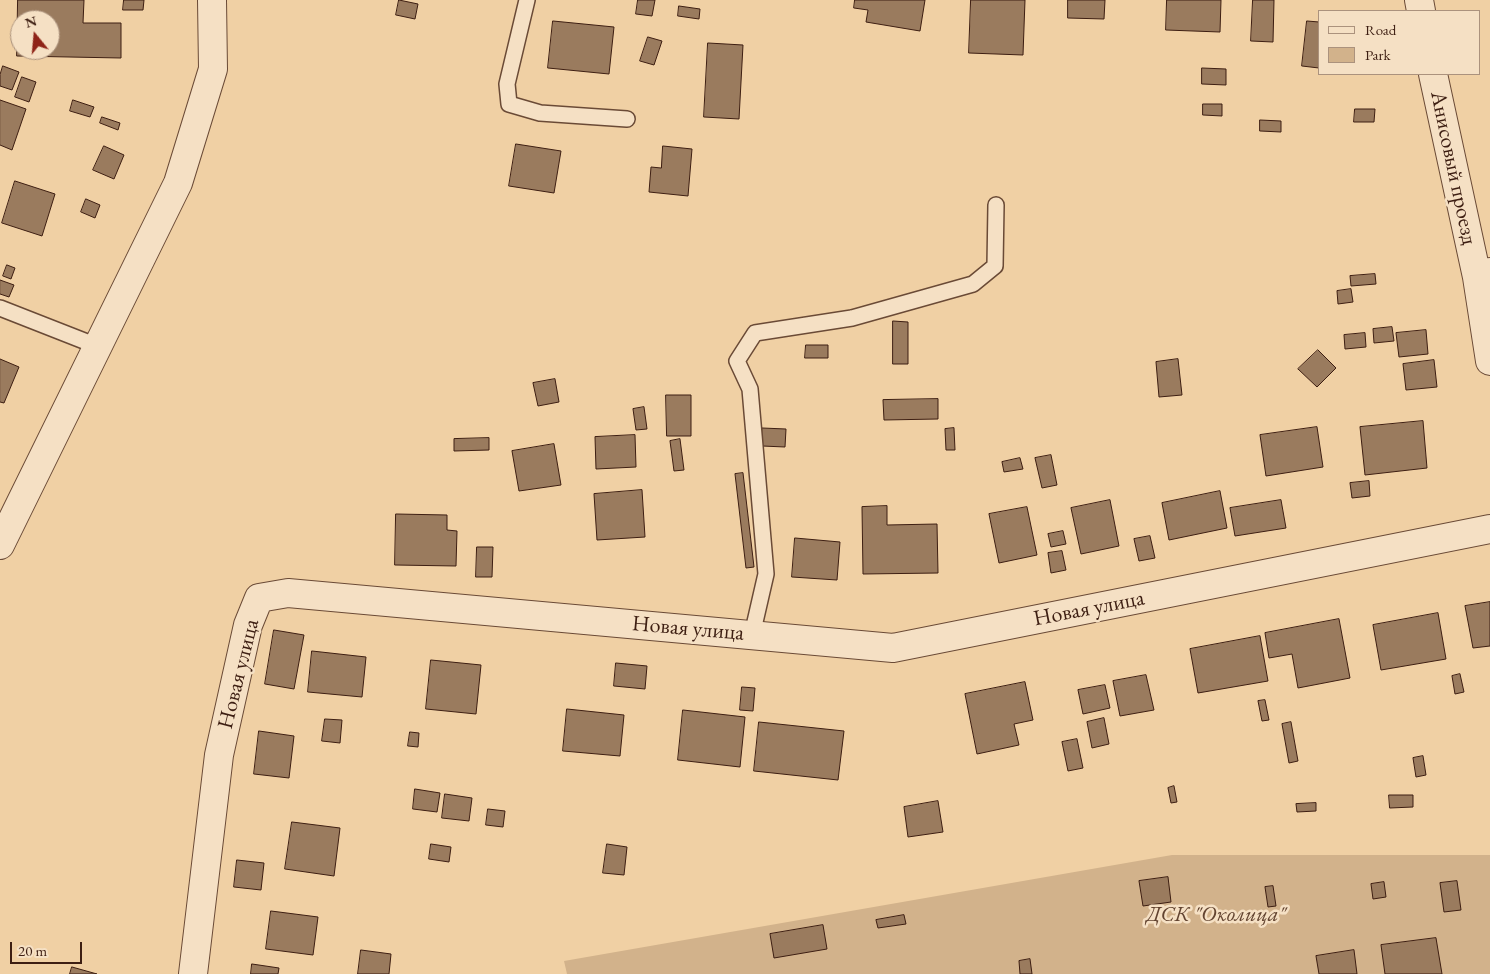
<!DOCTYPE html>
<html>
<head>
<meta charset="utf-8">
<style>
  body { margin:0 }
  #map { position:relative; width:1490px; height:974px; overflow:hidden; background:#f0d0a4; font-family:"EB Garamond",serif }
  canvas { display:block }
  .legend { position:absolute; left:1318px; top:10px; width:162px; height:65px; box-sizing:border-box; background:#f5e0c4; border:1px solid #ab927d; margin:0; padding:6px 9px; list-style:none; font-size:15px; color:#3d1e12 }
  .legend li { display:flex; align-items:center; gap:10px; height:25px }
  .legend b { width:25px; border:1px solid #ab927d }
  .north { position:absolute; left:10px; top:10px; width:50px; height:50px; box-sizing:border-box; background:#f5e0c4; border:1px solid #ab927d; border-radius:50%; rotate:343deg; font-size:14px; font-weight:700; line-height:20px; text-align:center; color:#3d1e12 }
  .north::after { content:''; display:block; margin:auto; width:18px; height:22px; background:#8f2418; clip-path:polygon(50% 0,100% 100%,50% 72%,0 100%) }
  .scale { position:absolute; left:10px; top:942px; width:72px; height:22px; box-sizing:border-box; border:2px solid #3d1e12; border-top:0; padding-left:6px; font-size:15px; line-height:18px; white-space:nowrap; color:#3d1e12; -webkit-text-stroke:4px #f5e0c4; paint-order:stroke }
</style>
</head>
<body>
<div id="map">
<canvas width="1490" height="974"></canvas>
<ul class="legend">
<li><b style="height:6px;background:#f5e0c4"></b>Road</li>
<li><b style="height:14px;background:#d2b28b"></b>Park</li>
</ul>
<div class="north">N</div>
<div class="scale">20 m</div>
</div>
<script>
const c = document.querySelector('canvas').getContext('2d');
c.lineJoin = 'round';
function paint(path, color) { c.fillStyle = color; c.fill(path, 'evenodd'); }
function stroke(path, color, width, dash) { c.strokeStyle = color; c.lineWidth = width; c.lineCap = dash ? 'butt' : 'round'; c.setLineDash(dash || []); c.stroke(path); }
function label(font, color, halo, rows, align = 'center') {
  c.font = font + ' "EB Garamond",serif'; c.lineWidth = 5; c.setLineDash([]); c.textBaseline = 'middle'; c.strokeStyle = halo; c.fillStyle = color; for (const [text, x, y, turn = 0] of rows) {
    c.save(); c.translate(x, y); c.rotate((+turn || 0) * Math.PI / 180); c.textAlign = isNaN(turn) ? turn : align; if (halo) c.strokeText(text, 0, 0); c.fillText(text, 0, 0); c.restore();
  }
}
const green = new Path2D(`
  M 1172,855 L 1490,855 L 1490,974 L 567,974 L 564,961 Z`);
const building = new Path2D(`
  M 18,0 L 84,0 L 83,23 L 121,23 L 121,58 L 17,56 ZM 20,20 L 50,20 L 50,50 L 20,50 Z
  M 124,0 L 144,0 L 143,10 L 123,10 Z
  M 399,0 L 418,4 L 415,19 L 396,15 Z
  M 638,0 L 655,0 L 652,16 L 636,14 Z
  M 855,0 L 925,0 L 920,31 L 866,22 L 868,10 L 854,8 Z
  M 971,0 L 1025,0 L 1023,55 L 969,53 Z
  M 1068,0 L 1105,0 L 1104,19 L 1068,18 Z
  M 1167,0 L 1221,0 L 1220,32 L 1166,30 Z
  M 1253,0 L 1274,0 L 1273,42 L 1251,41 Z
  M 679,6 L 700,9 L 699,19 L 678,16 Z
  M 553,21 L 614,27 L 609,74 L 548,68 Z
  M 1307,21 L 1319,22 L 1319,68 L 1302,66 Z
  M 648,37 L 662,41 L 654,65 L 640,61 Z
  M 708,43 L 743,45 L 739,119 L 704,117 Z
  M 3,66 L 19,72 L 12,90 L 0,86 L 0,75 Z
  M 1202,68 L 1226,69 L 1226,85 L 1202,84 Z
  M 22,77 L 36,82 L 29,102 L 15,97 Z
  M 0,100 L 26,109 L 12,150 L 0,145 Z
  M 73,100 L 94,107 L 90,117 L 70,111 Z
  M 1203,104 L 1222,104 L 1222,116 L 1203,115 Z
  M 1355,109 L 1375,109 L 1374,122 L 1354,122 Z
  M 102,117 L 120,123 L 118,130 L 100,123 Z
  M 1260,120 L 1281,121 L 1281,132 L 1260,131 Z
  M 516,144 L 561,151 L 554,193 L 509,186 Z
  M 104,146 L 124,155 L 114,179 L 93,170 Z
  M 663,146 L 692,149 L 688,196 L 649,192 L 651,167 L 661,168 Z
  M 15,181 L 55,194 L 42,236 L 2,223 Z
  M 86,199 L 100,205 L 95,218 L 81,212 Z
  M 7,265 L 15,268 L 11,279 L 3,276 Z
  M 1375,274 L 1376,284 L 1351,286 L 1350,276 Z
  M 0,280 L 14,285 L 9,297 L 0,294 Z
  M 1351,289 L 1353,302 L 1338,304 L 1337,291 Z
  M 893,321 L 908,322 L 908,364 L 893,364 Z
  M 1392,327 L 1394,341 L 1374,343 L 1373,329 Z
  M 1426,330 L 1428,354 L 1399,357 L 1396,333 Z
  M 1365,333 L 1366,347 L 1345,349 L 1344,335 Z
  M 806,345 L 828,345 L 828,358 L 805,358 Z
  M 1318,350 L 1336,368 L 1317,387 L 1298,369 Z
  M 0,359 L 19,367 L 4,403 L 0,402 Z
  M 1178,359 L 1182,395 L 1159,397 L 1156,362 Z
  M 1434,360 L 1437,387 L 1406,390 L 1403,364 Z
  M 555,379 L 559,402 L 538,406 L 533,383 Z
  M 666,395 L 691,395 L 691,436 L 667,436 Z
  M 938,399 L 938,419 L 884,420 L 883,400 Z
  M 644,407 L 647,429 L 636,430 L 633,409 Z
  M 1423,421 L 1427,468 L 1365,475 L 1360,427 Z
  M 1317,427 L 1323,467 L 1266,476 L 1260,435 Z
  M 762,428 L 786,429 L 785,447 L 762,446 Z
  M 954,428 L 955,450 L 946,450 L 945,429 Z
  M 635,435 L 636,467 L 596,469 L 595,437 Z
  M 489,438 L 489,450 L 454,451 L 454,439 Z
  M 680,439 L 684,470 L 674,471 L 670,441 Z
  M 554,444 L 561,485 L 519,491 L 512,451 Z
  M 1051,455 L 1057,485 L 1042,488 L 1035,458 Z
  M 1020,458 L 1023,469 L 1004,472 L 1002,462 Z
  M 743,473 L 754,567 L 746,568 L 735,474 Z
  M 1369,481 L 1370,496 L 1352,498 L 1350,483 Z
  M 642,490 L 645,537 L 597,540 L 594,494 Z
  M 1220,491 L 1227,528 L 1169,540 L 1162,503 Z
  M 1110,500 L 1119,546 L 1081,554 L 1071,508 Z
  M 1281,500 L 1286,528 L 1235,536 L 1230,508 Z
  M 887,506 L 887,525 L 937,524 L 938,573 L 863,574 L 862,507 Z
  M 1027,507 L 1037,555 L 999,563 L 989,514 Z
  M 396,514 L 447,515 L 447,530 L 457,531 L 456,566 L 395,565 Z
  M 1063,531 L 1066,544 L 1051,547 L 1048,534 Z
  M 1150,536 L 1155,558 L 1139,561 L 1134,539 Z
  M 795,538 L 840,542 L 837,580 L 792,577 Z
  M 477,547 L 493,547 L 492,577 L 476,577 Z
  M 1062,551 L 1066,570 L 1051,573 L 1048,553 Z
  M 1490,602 L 1490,646 L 1473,648 L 1465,606 Z
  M 1438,613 L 1446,659 L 1381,670 L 1373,625 Z
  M 1339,619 L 1350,678 L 1298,688 L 1292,654 L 1269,658 L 1265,633 Z
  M 274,630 L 304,635 L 294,689 L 265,684 Z
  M 1260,636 L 1268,681 L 1198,693 L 1190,649 Z
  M 312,651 L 366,657 L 362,697 L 308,692 Z
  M 431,660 L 481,665 L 476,714 L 426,709 Z
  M 616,663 L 647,666 L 645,689 L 614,686 Z
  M 1460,674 L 1464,692 L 1455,694 L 1452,676 Z
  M 1146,675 L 1154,710 L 1120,716 L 1113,681 Z
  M 1025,682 L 1033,720 L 1014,724 L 1019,745 L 977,754 L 965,694 Z
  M 1105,685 L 1110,708 L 1083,714 L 1078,690 Z
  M 742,687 L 755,688 L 753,711 L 740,710 Z
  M 1265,700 L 1269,720 L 1262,721 L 1258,701 Z
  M 567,709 L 624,715 L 620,756 L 563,751 Z
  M 683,710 L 745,717 L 740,767 L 678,760 Z
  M 1104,718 L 1109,744 L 1092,748 L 1087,722 Z
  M 325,719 L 342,720 L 340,743 L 322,741 Z
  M 759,722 L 844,731 L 838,780 L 754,771 Z
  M 1291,722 L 1298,761 L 1289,763 L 1282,724 Z
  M 259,731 L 294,736 L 289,778 L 254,774 Z
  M 410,732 L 419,733 L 418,747 L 408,746 Z
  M 1077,739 L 1083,768 L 1068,771 L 1062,742 Z
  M 1423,756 L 1426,775 L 1416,777 L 1413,758 Z
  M 1174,786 L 1177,802 L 1171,803 L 1168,788 Z
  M 415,789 L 440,793 L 437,812 L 413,809 Z
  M 445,794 L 472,798 L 469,821 L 442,818 Z
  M 1389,795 L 1413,795 L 1413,807 L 1390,808 Z
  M 938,801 L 943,832 L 908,837 L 904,807 Z
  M 1316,803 L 1316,811 L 1297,812 L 1296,804 Z
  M 488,809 L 505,811 L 503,827 L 486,825 Z
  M 292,822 L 340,828 L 334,876 L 285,869 Z
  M 431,844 L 451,847 L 449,862 L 429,859 Z
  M 607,844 L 627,847 L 624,875 L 603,873 Z
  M 237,860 L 264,863 L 261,890 L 234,887 Z
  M 1168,877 L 1171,902 L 1143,906 L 1139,881 Z
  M 1457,881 L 1461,910 L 1444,912 L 1440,883 Z
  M 1384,882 L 1386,897 L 1373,899 L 1371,884 Z
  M 1273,886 L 1276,906 L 1268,907 L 1265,887 Z
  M 271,911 L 318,917 L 313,955 L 266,949 Z
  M 904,915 L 906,924 L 878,928 L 876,920 Z
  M 823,925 L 827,949 L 774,958 L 770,934 Z
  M 1436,938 L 1442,974 L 1385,974 L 1381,945 Z
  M 361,950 L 391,954 L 389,974 L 358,974 Z
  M 1354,950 L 1357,974 L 1319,974 L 1316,956 Z
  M 1030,959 L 1032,974 L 1020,974 L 1019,961 Z
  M 252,964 L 279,968 L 278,974 L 251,974 Z
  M 72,967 L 97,974 L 70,974 Z`);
const service = new Path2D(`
  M 527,0 L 507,84 L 509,104 L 540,113 L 627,119
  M 0,308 L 97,346
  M 752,635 L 766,574 L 750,389 L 737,361 L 755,333 L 852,318 L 973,284 L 995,266 L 996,205`);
const minor = new Path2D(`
  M 1419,0 L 1421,11
  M 1433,74 L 1477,277 L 1490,272
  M 1477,277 L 1490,361
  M 0,545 L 178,183 L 213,69 L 212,0
  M 193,974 L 219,755 L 248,625 L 259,598 L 288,593 L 893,648 L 1490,529`);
const streetNames = [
  ["Анисовый проезд",1453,168,78],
  ["Новая улица",1089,609,-11],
  ["Новая улица",688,629,5],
  ["Новая улица",239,674,-76]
];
const parkNames = [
  ["ДСК \"Околица\"",1216,915]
];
paint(green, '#d2b28b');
paint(building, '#9a7b5e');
stroke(building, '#3d1e12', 1);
stroke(service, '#6a4a36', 18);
stroke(minor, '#6a4a36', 30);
stroke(service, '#f5e0c4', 15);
stroke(minor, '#f5e0c4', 28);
label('22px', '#3d1e12', '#f5e0c4', streetNames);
label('italic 22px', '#624330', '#f5e0c4', parkNames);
</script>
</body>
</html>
